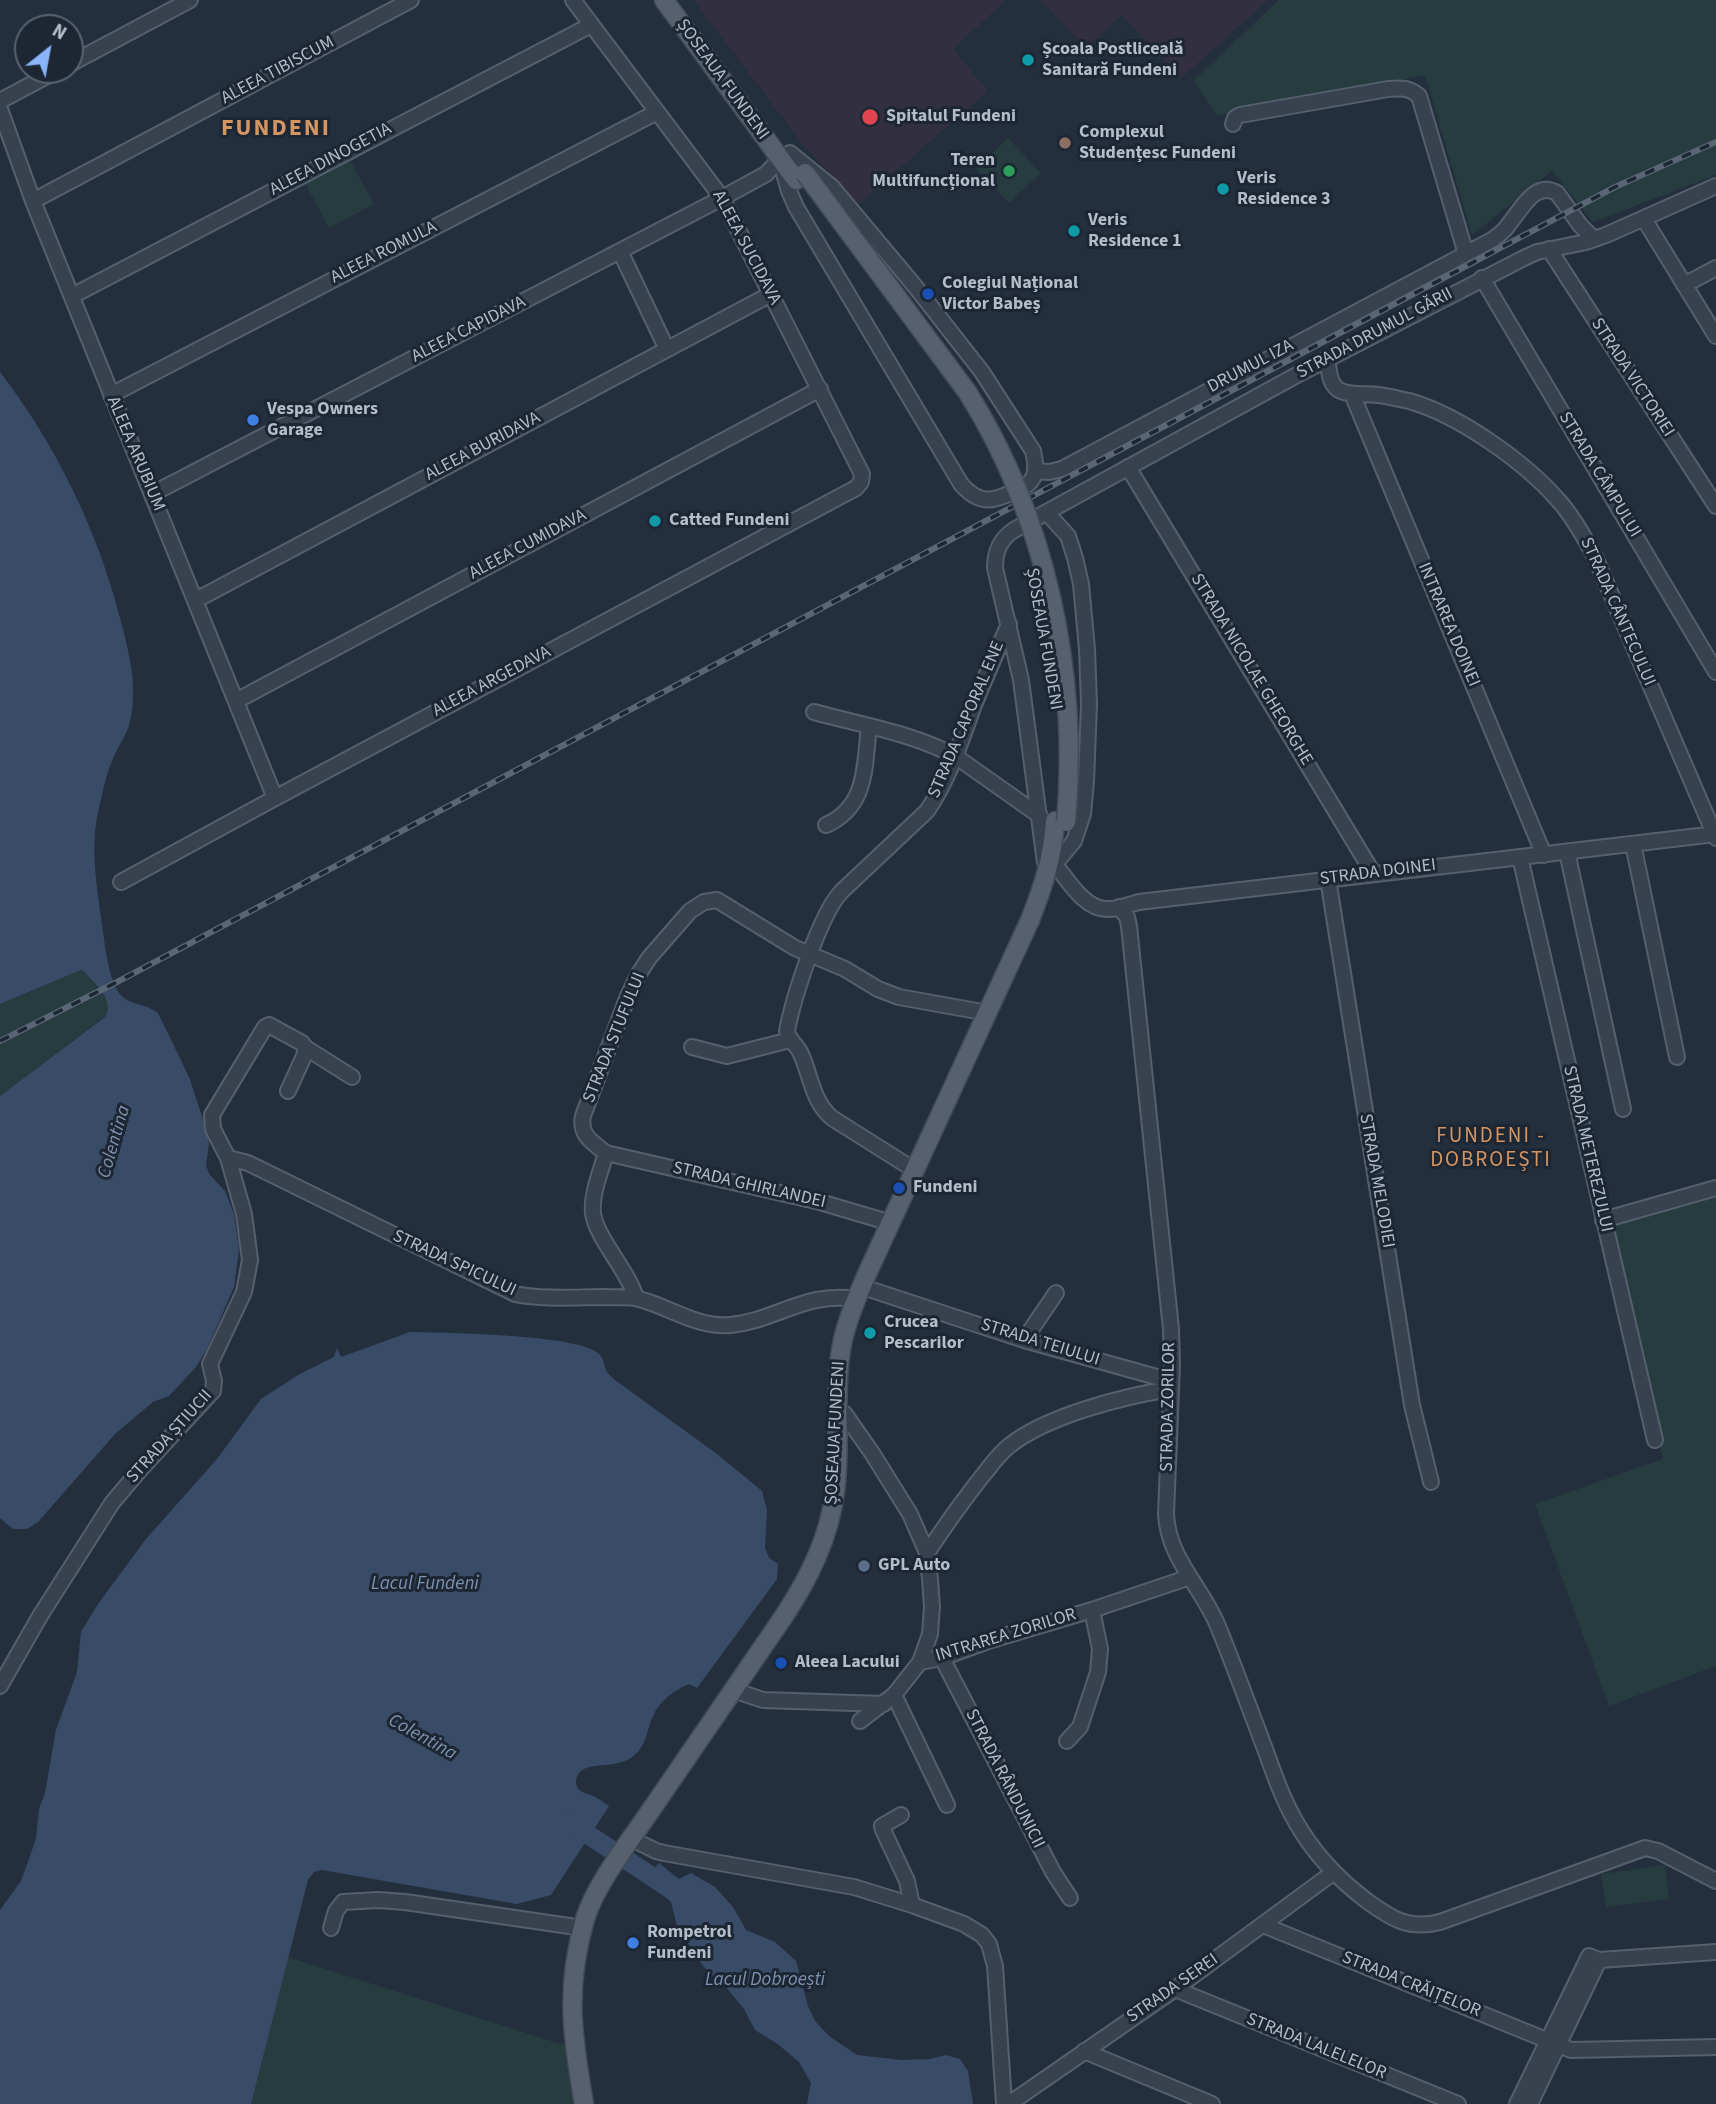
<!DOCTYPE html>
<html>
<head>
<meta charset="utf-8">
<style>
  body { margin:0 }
  #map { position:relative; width:1716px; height:2104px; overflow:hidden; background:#242f3e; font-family:"Source Sans 3",sans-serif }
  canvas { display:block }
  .north { position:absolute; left:14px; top:14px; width:70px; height:70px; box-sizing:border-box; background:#1d2633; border:2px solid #59626f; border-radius:50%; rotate:31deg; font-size:19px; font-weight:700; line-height:28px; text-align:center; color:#b4bcc9 }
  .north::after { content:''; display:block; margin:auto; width:24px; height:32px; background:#8ab4f8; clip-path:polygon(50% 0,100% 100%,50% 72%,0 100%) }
</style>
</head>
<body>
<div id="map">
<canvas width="1716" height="2104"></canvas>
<div class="north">N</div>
</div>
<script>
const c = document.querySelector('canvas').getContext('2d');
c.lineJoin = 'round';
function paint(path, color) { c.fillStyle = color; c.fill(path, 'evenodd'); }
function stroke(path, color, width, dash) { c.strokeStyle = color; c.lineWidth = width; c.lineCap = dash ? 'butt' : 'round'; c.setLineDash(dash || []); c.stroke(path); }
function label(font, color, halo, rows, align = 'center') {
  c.font = font + ' "Source Sans 3",sans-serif'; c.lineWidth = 6; c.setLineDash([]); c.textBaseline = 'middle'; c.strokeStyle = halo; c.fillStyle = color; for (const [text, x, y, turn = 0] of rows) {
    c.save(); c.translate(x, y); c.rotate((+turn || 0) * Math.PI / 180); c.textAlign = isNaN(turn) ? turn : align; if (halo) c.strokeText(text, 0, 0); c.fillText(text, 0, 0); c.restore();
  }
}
const medical = new Path2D(`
  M 694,0 L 1006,0 L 953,49 L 988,91 L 858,204 L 801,142 Z
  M 1041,0 L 1268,0 L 1181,78 L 1122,15 L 1085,48 Z`);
const green = new Path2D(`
  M 1279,0 L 1716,0 L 1716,175 L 1593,222 L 1552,171 L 1472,235 L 1425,75 L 1218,116 L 1193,81 Z
  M 1008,138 L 1041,173 L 1009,203 L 976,169 Z
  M 350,160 L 374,204 L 329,228 L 305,183 Z
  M 81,970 L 84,971 L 109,1003 L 109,1013 L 0,1096 L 0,1004 Z
  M 1716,1194 L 1716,1666 L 1609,1706 L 1535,1504 L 1663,1459 L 1609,1225 Z
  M 1665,1865 L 1669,1899 L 1606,1907 L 1601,1874 Z
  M 288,1957 L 570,2047 L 577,2104 L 251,2104 Z`);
const water = new Path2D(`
  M 0,372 C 56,445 97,529 120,618 C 126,642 133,666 133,691 C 133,702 132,718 128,728 C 124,739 116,750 112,761 C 105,777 102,796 98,812 C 89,854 99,898 104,939 C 106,954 111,989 124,998 C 134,1005 146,1004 158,1013 L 189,1077 L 204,1123 L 209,1143 L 206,1166 L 210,1175 L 225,1191 L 234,1214 L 239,1249 L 234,1287 L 207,1349 L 196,1367 L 169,1396 L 153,1402 L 115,1434 L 38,1522 L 27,1529 L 13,1529 L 0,1518 L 0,1096 L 105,1017 C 116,1001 94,984 84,971 L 81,970 L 0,1004 Z
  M 410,1332 C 445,1333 574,1334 598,1353 C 605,1359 603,1365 607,1372 C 609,1375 612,1377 615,1380 L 717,1454 L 762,1491 L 767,1510 L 765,1548 L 769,1558 L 778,1564 L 777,1579 L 697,1688 L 689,1684 C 673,1691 660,1700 653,1716 C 646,1732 646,1748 631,1758 C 613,1768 597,1763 584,1769 C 579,1771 576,1777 576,1782 C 576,1793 588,1793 595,1797 C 600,1799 604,1803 609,1806 L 551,1895 L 517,1904 L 322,1870 L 314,1872 L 308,1880 L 251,2104 L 0,2104 L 0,1910 L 21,1881 L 36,1839 L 39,1809 L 45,1793 L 56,1730 L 77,1672 L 81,1632 L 98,1604 L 146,1539 L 217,1459 L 261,1399 L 298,1375 L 334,1357 L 337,1348 L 341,1357 Z
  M 659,1863 L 679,1879 L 691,1873 L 715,1887 L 733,1907 L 746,1930 L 775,1942 L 796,1961 L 808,2006 L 815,2021 L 829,2036 L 857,2055 L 901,2060 L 930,2059 L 946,2055 L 960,2059 L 968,2071 L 973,2104 L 807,2104 L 811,2083 L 799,2062 L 779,2045 L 755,2030 L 744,2009 L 725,1986 L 709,1973 L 697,1958 L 677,1926 L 671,1902 L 644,1879 Z`);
const river = new Path2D(`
  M 569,1822 L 669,1888`);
const minor = new Path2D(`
  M 70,64 L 190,0
  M 0,101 L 58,70
  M 0,109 L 33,201 L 275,798
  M 1233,124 L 1235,118 L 1240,115 L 1388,89 C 1401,88 1409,87 1419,96 L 1466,254
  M 33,201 L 411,0
  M 1644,219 L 1716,336
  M 1549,249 L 1716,506
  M 620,251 L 663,341
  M 1482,278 L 1716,672
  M 1684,285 L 1716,268
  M 72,296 L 591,25
  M 1327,358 C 1329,370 1329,386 1341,391 C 1353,396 1365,393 1378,395 C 1388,396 1399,399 1409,401 C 1459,415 1525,462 1559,501 C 1574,518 1585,538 1596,559 L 1716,838
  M 1352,394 L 1544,855
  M 111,395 L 657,112
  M 1128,467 L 1373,873
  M 1035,471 L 1049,472 L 1062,469 L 1492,240 C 1499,235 1505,231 1509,224 C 1521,210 1535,180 1557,193 L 1580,225 L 1594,239
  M 152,494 L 722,198 L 766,174 L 780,159 L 789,191 L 796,207 L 961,484 C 979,505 993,502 1015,491 C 1022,488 1029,485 1033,478 C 1037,470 1035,459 1033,451 L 982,372 L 914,285 L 832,187 L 790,153
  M 1047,513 L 1068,536 L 1075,558 L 1081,584 L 1087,649 L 1089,704 L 1086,782 L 1083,814 L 1074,841 L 1059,859
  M 196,600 L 771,294
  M 236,701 L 820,389
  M 814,712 C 861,725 912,733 955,756 L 1040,816
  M 826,825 C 868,806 864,766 869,727
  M 1633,844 L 1677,1057
  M 1567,852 L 1623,1109
  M 1520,857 L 1655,1440
  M 1045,863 L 1021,680 L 995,568 C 995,551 1000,539 1014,530 L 1295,376 L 1524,258 L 1537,252 L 1586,242 L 1606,235 L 1716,186
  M 1057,867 C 1069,882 1085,909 1107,909 C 1118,910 1129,904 1139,902 L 1716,834
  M 1328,879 L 1412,1405 L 1431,1482
  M 121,882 L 275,798 L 856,488 L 861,482 L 862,474 L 722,198 L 573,0
  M 1119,907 L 1127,917 L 1129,926 L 1171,1329 L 1172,1365 L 1166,1514 C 1168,1558 1201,1586 1217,1624 C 1234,1665 1249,1707 1265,1749 C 1275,1777 1285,1806 1302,1832 C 1319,1859 1342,1882 1367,1901 C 1392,1919 1409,1930 1440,1922 L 1645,1848 L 1658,1851 L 1716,1881
  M 692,1047 L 727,1056 L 790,1040
  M 306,1048 L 352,1077
  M 606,1153 C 601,1171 591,1194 593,1213 C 596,1238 628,1270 636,1298
  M 228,1158 L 248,1163 L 515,1294 C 545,1300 576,1297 606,1297 C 617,1298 629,1296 639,1299 C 670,1307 697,1328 731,1325 C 777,1320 806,1291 856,1299
  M 916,1171 L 832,1118 C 812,1101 811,1076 801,1054 C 797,1045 789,1041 787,1031 C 793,999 820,913 842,891 L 927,811 C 949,779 961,741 974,705 C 985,678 997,651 1009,624
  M 1603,1220 L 1716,1188
  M 891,1223 L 820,1202 L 606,1153 C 592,1142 579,1135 583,1116 L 628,996 L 638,975 L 649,958 L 690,911 L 704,902 L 717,900 L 795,948 L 845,969 L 878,989 L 899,997 L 988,1013
  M 869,1289 L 1024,1340 L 1171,1381
  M 1024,1340 L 1056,1293
  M 844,1413 L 872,1453 L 910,1514 L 927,1553 L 930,1579 L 932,1607 L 930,1634 L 920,1662 L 894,1695 L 860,1721
  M 927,1553 C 945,1526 964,1499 984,1474 C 992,1464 999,1454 1009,1446 C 1046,1416 1124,1396 1171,1389
  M 942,1658 L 1053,1872 L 1070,1898
  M 920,1662 L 942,1658 L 991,1640 L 1092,1610 L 1190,1577
  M 0,1686 L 40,1616 L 112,1503 L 139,1471 L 213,1391 L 214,1381 L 210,1364 L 244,1292 L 250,1260 L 244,1214 L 228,1158 L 213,1129 L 212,1115 L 265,1027 L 269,1025 L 302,1043 L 306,1048 L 304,1056 L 288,1091
  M 733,1690 L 763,1700 L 884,1704
  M 894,1695 L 947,1805
  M 1067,1741 L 1080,1727 L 1098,1672 L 1100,1649 L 1092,1610
  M 901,1815 L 882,1826 L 883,1830 L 907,1881 L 912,1905
  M 640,1843 L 656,1851 L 664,1853 L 854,1887 L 912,1905 L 964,1924 L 982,1935 L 989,1944 L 995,1966 L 1004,2104
  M 1263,1925 L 1571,2050 L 1716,2047
  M 331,1928 L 336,1911 L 343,1902 L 378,1900 L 405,1902 L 583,1928
  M 1175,1989 L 1458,2104
  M 1084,2051 L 1212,2104
  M 1009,2104 L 1175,1989 L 1334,1872
  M 1517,2104 L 1589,1956 L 1599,1960 L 1716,1952
  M 1530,2104 L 1599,1960`);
const major = new Path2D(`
  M 664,0 L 796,180
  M 584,2104 C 572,2035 565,1988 585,1919 C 596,1883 630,1841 651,1810 C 696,1745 740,1680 784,1616 C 809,1578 829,1538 835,1492 C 841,1448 834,1402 840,1357 C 843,1329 855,1302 866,1276 L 1030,920 C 1043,887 1053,857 1055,821`);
const rail = new Path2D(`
  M 0,1041 L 119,981 L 1615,187 L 1716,142`);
const majorBridge = new Path2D(`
  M 805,173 L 968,393 C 1047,520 1079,673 1066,822`);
const markers = [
  [1028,60,7,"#0f9aa8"],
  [870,117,9,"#e0444e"],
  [1065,143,7,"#8d6e63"],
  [1009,171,7,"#2e9e5b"],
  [1223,189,7,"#0f9aa8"],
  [1074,231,7,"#0f9aa8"],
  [928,294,7,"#1a4fb4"],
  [253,420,7,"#3f7fe0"],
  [655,521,7,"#0f9aa8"],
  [899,1188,7,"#1a4fb4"],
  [870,1333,7,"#0f9aa8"],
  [864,1566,7,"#5c6f8a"],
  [781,1663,7,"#1a4fb4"],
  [633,1943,7,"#3f7fe0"]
];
const poiNames = [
  ["Școala Postliceală",1042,50],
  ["Sanitară Fundeni",1042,71],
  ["Spitalul Fundeni",886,117],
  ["Complexul",1079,133],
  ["Studențesc Fundeni",1079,154],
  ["Teren",995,161,"right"],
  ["Multifuncțional",995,182,"right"],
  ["Veris",1237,179],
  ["Residence 3",1237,200],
  ["Veris",1088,221],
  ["Residence 1",1088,242],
  ["Colegiul Național",942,284],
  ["Victor Babeș",942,305],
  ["Vespa Owners",267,410],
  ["Garage",267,431],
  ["Catted Fundeni",669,521],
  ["Fundeni",913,1188],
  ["Crucea",884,1323],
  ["Pescarilor",884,1344],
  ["GPL Auto",878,1566],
  ["Aleea Lacului",795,1663],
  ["Rompetrol",647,1933],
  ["Fundeni",647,1954]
];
const streetNames = [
  ["ALEEA TIBISCUM",278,71,-28],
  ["ȘOSEAUA FUNDENI",722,80,54],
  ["ALEEA DINOGETIA",331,160,-28],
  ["ALEEA SUCIDAVA",746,248,62],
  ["ALEEA ROMULA",384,253,-27],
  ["ALEEA CAPIDAVA",469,330,-27],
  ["STRADA DRUMUL GĂRII",1375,334,-28],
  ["DRUMUL IZA",1251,367,-28],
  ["STRADA VICTORIEI",1632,378,57],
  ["ALEEA BURIDAVA",483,447,-28],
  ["ALEEA ARUBIUM",135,454,67],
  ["STRADA CÂMPULUI",1599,475,59],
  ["ALEEA CUMIDAVA",528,545,-28],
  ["STRADA CÂNTECULUI",1617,612,66],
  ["INTRAREA DOINEI",1448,625,67],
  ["ȘOSEAUA FUNDENI",1043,639,80],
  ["STRADA NICOLAE GHEORGHE",1251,670,59],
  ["ALEEA ARGEDAVA",492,682,-28],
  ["STRADA CAPORAL ENE",967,720,-67],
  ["STRADA DOINEI",1378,873,-7],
  ["STRADA STUFULUI",615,1038,-68],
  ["STRADA METEREZULUI",1587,1149,77],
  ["STRADA MELODIEI",1376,1181,80],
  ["STRADA GHIRLANDEI",749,1186,13],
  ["STRADA SPICULUI",454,1264,25],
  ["STRADA TEIULUI",1040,1343,17],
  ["STRADA ZORILOR",1169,1407,-89],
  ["ȘOSEAUA FUNDENI",836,1433,-87],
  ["STRADA ȘTIUCII",170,1437,-48],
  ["INTRAREA ZORILOR",1006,1636,-17],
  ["STRADA RÂNDUNICII",1004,1779,63],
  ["STRADA CRĂIȚELOR",1411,1985,22],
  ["STRADA SEREI",1173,1989,-35],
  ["STRADA LALELELOR",1316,2047,22]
];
const waterNames = [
  ["Colentina",115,1142,-74],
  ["Lacul Fundeni",425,1585],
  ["Colentina",422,1738,29],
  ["Lacul Dobroești",765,1981]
];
const quarterNames = [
  ["FUNDENI -",1491,1137],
  ["DOBROEȘTI",1491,1161]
];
const districtNames = [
  ["FUNDENI",276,130]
];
paint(medical, '#32303f');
paint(green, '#263c3f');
paint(water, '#394c67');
stroke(river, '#394c67', 19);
stroke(minor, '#565f6c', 18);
stroke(major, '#414a57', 21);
stroke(minor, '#38414e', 14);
stroke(major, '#56606e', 18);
stroke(rail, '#5a6575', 6);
stroke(rail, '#1d2633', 3.5, [10]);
stroke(majorBridge, '#414a57', 21, []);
stroke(majorBridge, '#56606e', 18);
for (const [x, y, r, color] of markers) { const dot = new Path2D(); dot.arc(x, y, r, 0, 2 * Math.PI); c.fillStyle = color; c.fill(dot); stroke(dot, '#1d2633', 2.5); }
label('bold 18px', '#b4bcc9', '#1d2633', poiNames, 'left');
label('18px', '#b4bcc9', '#1d2633', streetNames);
label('italic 19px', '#7c92b1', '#1d2633', waterNames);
c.letterSpacing = '2px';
label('21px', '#d59563', '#1d2633', quarterNames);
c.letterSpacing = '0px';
c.letterSpacing = '2px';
label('bold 24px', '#d59563', '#1d2633', districtNames);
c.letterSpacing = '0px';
</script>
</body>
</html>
